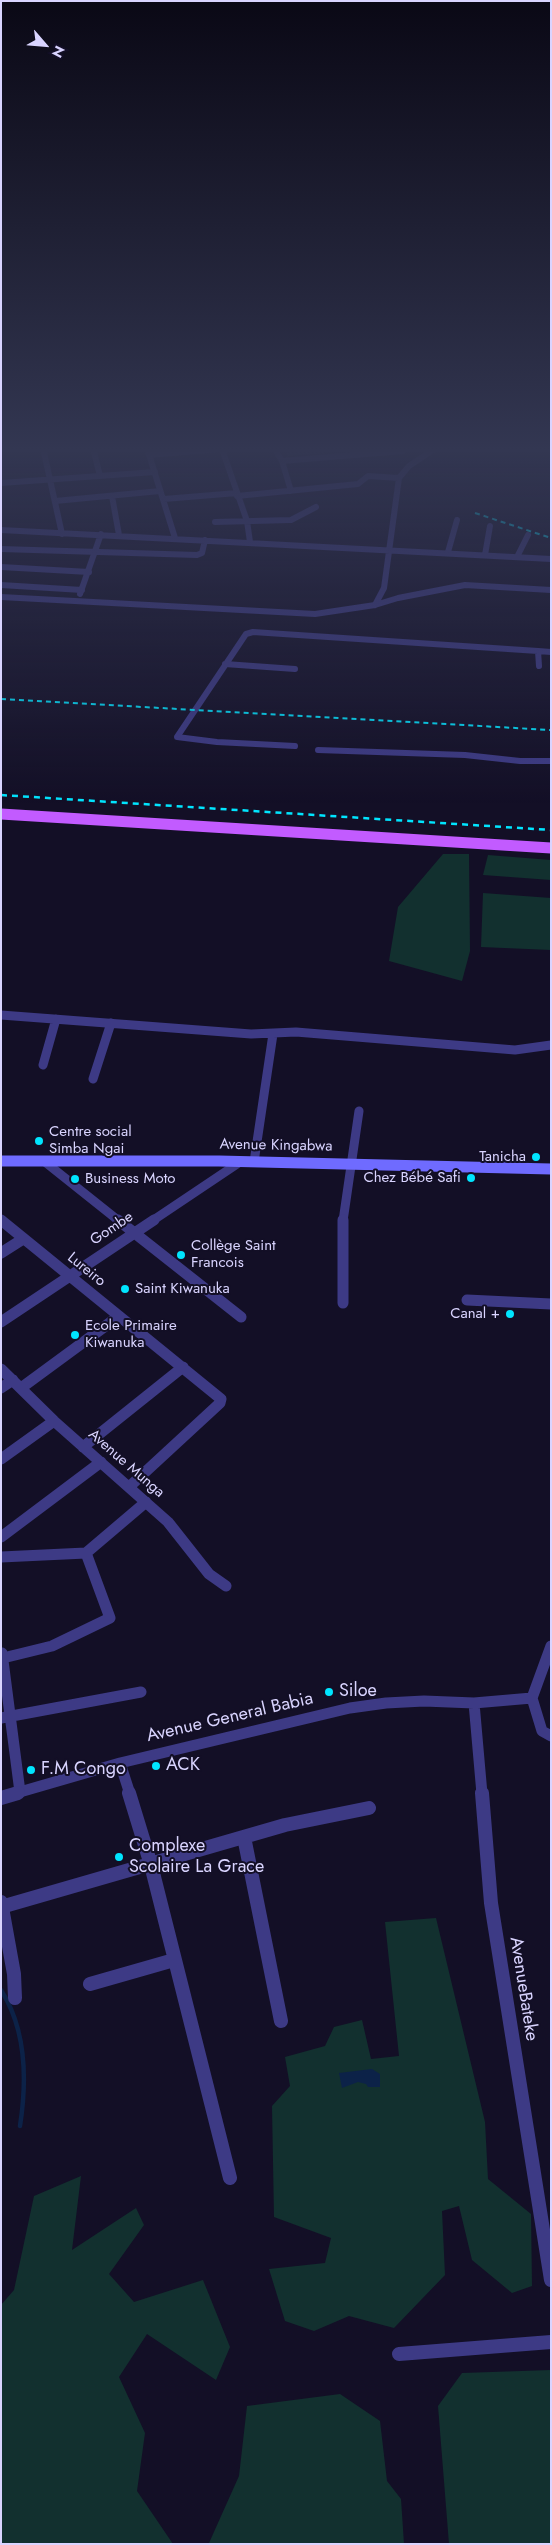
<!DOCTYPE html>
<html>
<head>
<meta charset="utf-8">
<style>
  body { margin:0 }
  #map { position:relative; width:552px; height:2545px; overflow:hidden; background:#130f26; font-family:Jost,sans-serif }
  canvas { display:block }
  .frame { position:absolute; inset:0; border:2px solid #d9d4ff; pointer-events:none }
  .north { position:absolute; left:20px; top:20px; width:50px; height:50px; -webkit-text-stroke:4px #130f26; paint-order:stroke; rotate:117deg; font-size:14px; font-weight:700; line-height:20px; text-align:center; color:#d9d4ff }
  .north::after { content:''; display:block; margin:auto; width:18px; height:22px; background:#d9d4ff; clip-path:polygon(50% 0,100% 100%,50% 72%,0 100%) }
</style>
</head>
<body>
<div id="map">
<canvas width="552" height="2545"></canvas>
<div class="frame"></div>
<div class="north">N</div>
</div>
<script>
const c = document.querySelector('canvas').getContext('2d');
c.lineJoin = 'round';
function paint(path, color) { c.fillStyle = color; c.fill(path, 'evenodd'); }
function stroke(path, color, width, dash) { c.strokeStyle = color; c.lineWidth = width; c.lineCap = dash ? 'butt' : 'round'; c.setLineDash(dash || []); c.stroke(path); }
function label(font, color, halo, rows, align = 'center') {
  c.font = font + ' Jost,sans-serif'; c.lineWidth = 4; c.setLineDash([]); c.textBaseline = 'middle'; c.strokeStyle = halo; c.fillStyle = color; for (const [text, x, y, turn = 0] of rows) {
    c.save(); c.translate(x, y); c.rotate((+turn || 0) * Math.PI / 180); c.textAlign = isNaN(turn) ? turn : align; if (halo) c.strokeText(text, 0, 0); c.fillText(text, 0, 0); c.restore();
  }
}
const green = new Path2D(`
  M 285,448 L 337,448 L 339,452 L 288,456 Z
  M 443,854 L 469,854 L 470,951 L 462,981 L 389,961 L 398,907 Z
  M 488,855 L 551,860 L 551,880 L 483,875 Z
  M 483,893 L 551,898 L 551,950 L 481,947 Z
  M 436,1918 L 485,2122 L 488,2179 L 531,2214 L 532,2286 L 512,2293 L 472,2260 L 459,2206 L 442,2211 L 445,2275 L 394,2328 L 349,2316 L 314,2331 L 285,2321 L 269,2269 L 325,2263 L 331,2238 L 274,2217 L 272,2106 L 290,2086 L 285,2057 L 325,2046 L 334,2027 L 362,2020 L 371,2059 L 399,2056 L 385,1922 Z
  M 81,2176 L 72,2250 L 136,2208 L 144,2225 L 109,2274 L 134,2302 L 203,2280 L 230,2347 L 216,2380 L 147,2334 L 119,2377 L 145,2433 L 137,2491 L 173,2544 L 1,2544 L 1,2305 L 14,2290 L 34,2196 Z
  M 551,2370 L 551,2544 L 449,2544 L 438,2406 L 462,2373 Z
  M 340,2394 L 380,2421 L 387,2481 L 401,2499 L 404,2544 L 206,2544 L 209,2543 L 239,2476 L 247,2406 Z`);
const water = new Path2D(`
  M 372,2069 L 380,2074 L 380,2087 L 368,2087 L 366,2084 L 358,2082 L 342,2088 L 339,2073 Z`);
const stream = new Path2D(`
  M 1,1990 C 26,2029 27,2081 20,2126`);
const streetFar3 = new Path2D(`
  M 43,448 L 62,534
  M 93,448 L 100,476
  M 147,448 L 175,538
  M 274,448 L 282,461 L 291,491
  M 222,449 L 247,521 L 250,542
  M 149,455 L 231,448
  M 282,461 L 403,451 L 406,448
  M 1,483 L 155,472
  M 112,496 L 119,535
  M 237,496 L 358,484 L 368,476 L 399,478
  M 164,499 L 237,493
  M 55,501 L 160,491
  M 215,522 L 291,520 L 316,507
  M 1,530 L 551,559
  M 1,549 L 197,555 L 202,553 L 205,540
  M 448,552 L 457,520
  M 485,555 L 490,526
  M 517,557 L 528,535
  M 1,567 L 89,572
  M 1,585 L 82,590
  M 80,594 L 101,534
  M 1,597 L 315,614 L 375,605 L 398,598 L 465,585 L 551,590
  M 375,605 L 384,588 L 399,478 L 409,466 L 436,448
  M 225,664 L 295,669
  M 539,666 L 538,651 L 551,652
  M 295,746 L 217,742 L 177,737 L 246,634 L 253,632 L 538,651
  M 318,750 L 465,755 L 520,761 L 551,761`);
const streetFar2 = new Path2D(`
  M 1,1015 L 251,1034 L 296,1032 L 515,1050 L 551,1045
  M 43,1065 L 56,1019
  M 93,1079 L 111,1023
  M 45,1162 L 119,1221
  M 254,1162 L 273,1034
  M 152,1221 L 240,1162
  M 343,1221 L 359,1111`);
const streetFar1 = new Path2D(`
  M 1,1220 L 221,1399 L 220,1403 L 129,1487
  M 118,1220 L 241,1317
  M 1,1253 L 23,1239
  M 467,1300 L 551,1304
  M 343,1303 L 343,1220
  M 1,1322 L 154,1220
  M 1,1369 L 54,1421 L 168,1522 L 209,1574 L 226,1586
  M 1,1388 L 13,1380
  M 21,1388 L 119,1316
  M 83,1447 L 183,1367
  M 1,1459 L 54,1421
  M 1,1537 L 101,1462
  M 1,1557 L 86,1553 L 146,1502
  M 551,1646 L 532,1698 L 542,1731 L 551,1736
  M 2,1653 L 20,1792
  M 3,1658 L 52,1646 L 110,1618 L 86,1553
  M 474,1703 L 482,1794
  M 1,1718 L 141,1692
  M 120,1763 L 130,1794
  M 13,1794 L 120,1763 L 350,1708 L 386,1703 L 424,1701 L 474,1703 L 532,1698`);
const street = new Path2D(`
  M 129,1793 L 151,1865 L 230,2178
  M 482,1793 L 491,1903 L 551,2280
  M 1,1798 L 18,1793
  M 244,1837 L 281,2021
  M 1,1902 L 14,1974 L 15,1998
  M 1,1907 L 285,1825 L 369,1808
  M 90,1984 L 174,1960
  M 399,2354 L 551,2342`);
const secondary = new Path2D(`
  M 1,1161 L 219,1161 L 551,1169`);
const primary = new Path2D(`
  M 1,814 L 551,848`);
const railFar1 = new Path2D(`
  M 475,513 L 551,538
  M 1,699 L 551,730`);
const rail = new Path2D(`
  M 1,795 L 551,830`);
const markers = [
  [39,1141,5,"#00e5ff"],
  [536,1157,5,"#00e5ff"],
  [471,1178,5,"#00e5ff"],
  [75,1179,5,"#00e5ff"],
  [181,1255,5,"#00e5ff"],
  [125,1289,5,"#00e5ff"],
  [510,1314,5,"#00e5ff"],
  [75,1335,5,"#00e5ff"],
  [329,1692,5,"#00e5ff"],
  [156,1766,5,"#00e5ff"],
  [31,1770,5,"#00e5ff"],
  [119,1857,5,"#00e5ff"]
];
const poiNames = [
  ["Centre social",49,1132],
  ["Simba Ngai",49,1149],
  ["Tanicha",526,1157,"right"],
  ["Chez Bébé Safi",461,1178,"right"],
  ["Business Moto",85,1179],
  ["Collège Saint",191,1246],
  ["Francois",191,1263],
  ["Saint Kiwanuka",135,1289],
  ["Canal +",500,1314,"right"],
  ["Ecole Primaire",85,1326],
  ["Kiwanuka",85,1343]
];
const streetNames = [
  ["Avenue Kingabwa",276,1146,1],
  ["Gombe",112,1229,-34],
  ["Lureiro",86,1270,39],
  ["Avenue Munga",126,1464,41]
];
const nearPoinames = [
  ["Siloe",339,1692],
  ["ACK",166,1766],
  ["F.M Congo",41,1770],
  ["Complexe",129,1847],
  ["Scolaire La Grace",129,1868]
];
const nearStreetnames = [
  ["Avenue General Babia",230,1718,-13],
  ["AvenueBateke",523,1989,81]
];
paint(green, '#12302f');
paint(water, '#0c2248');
stroke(stream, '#0c2248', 4.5);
stroke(streetFar3, '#3d3a85', 6);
stroke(streetFar2, '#3d3a85', 9);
stroke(streetFar1, '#3d3a85', 11);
stroke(street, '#3d3a85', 14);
stroke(secondary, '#6f6bff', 11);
stroke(primary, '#c25bff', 11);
stroke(railFar1, '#00e5ff', 2, [5, 4]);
stroke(rail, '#00e5ff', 2.5, [6, 5]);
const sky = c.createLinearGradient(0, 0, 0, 804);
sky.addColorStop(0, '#0a0815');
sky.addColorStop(0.56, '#333752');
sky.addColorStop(1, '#33375200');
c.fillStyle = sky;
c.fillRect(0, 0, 552, 804);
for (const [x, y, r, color] of markers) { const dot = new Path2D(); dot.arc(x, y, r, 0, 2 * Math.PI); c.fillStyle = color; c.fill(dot); stroke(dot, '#130f26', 2); }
label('15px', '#d9d4ff', '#130f26', poiNames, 'left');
label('15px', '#d9d4ff', '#130f26', streetNames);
label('18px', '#d9d4ff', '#130f26', nearPoinames, 'left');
label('18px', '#d9d4ff', '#130f26', nearStreetnames);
</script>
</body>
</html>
